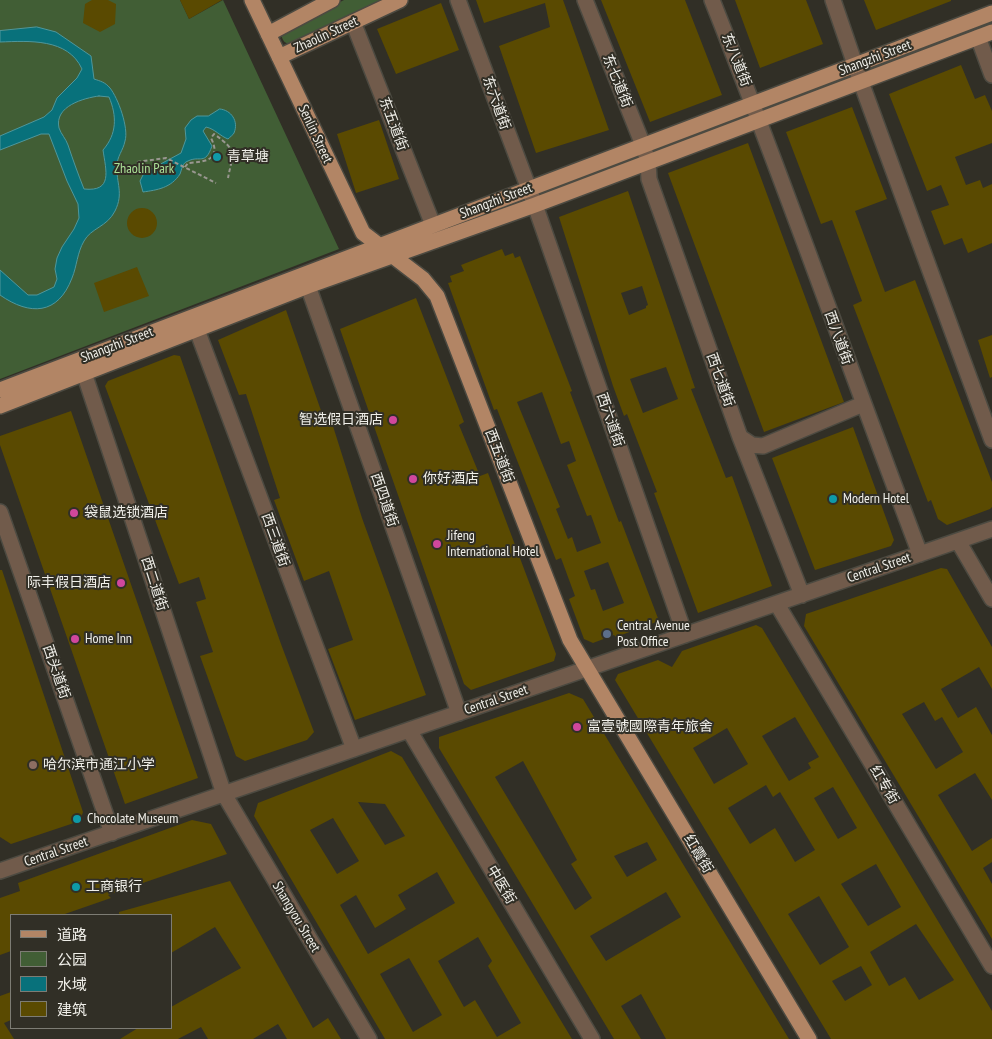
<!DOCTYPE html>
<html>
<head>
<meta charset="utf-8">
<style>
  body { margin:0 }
  #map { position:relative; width:992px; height:1039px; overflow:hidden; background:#312f26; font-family:"PT Sans Narrow","Noto Sans SC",sans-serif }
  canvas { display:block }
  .legend { position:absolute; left:10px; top:914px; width:162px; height:115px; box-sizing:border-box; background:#312f26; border:1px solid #7d7c74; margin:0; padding:6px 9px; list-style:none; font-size:15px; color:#f0efe9 }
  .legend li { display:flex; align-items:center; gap:10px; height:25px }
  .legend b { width:25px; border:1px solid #7d7c74 }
</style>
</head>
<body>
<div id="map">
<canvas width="992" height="1039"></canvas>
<ul class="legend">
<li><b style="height:6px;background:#b28565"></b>道路</li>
<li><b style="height:14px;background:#415e35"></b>公园</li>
<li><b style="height:14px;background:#08717b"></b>水域</li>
<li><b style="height:14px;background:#5a4a01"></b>建筑</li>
</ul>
</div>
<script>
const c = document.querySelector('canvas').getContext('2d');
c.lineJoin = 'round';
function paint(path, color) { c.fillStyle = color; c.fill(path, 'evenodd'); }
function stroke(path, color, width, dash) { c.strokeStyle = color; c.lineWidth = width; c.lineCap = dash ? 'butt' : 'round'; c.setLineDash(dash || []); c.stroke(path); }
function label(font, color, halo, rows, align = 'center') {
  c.font = font + ' "PT Sans Narrow","Noto Sans SC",sans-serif'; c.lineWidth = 4; c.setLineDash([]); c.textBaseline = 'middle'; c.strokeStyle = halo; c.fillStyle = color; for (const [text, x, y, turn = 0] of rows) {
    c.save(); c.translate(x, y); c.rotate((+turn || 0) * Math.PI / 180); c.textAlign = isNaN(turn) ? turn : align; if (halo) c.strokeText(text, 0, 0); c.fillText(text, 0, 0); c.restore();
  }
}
const green = new Path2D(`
  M 0,0 L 180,0 L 189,19 L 223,0 L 339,249 L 0,379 Z
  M 344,0 L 385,0 L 293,45 C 285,44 282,41 281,33 L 284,30 Z`);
const water = new Path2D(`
  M 37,27 L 56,32 L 91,56 L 94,79 C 100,81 105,82 110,88 C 118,98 129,128 125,141 C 123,151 117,156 117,166 C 116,183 124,193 115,211 C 107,227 91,228 84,241 C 77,253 77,266 72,278 C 58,315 30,316 0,295 L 0,270 L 28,295 L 37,295 L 54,287 L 57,279 L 55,269 L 57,258 L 62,247 L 74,229 L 79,218 L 78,204 L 67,181 L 49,134 L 41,134 L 0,150 L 0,136 L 44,117 L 52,110 L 57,98 L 77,78 L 82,69 C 68,38 29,41 0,42 L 0,31 ZM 99,96 L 109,97 C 117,116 117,134 103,150 C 106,171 113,192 84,189 C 78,174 73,160 68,145 C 66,139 61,134 59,128 C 54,106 84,98 99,96 Z
  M 220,109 C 231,110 239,121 234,133 C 233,135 230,137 228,139 C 220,136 215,129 206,127 L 203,131 L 212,146 C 205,166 200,155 188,161 C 182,163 182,169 180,174 C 171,188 157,190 143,192 L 140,181 L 144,173 L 181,153 L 186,139 L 185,128 L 191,120 L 197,116 L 208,116 Z`);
const building = new Path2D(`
  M 92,0 L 108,0 L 116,4 L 115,24 L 100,32 L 83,23 L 85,4 Z
  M 180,0 L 222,0 L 189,19 Z
  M 476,0 L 563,0 L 609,130 L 536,153 L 499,46 L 550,27 L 545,3 L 484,23 Z
  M 601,0 L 685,0 L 722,95 L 650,122 Z
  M 735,0 L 806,0 L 823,44 L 760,68 Z
  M 864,0 L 951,0 L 951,1 L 876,30 Z
  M 441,3 L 459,50 L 396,74 L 377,29 Z
  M 961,65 L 975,99 L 985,95 L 992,111 L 992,143 L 955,157 L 966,185 L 980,180 L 983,188 L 992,184 L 992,243 L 968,253 L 962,238 L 944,245 L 931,211 L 949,205 L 941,185 L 927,191 L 889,94 Z
  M 852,107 L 887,199 L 855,211 L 885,292 L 915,280 L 992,482 L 992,507 L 990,509 L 947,525 L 938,519 L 931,500 L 928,502 L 853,305 L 862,301 L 832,220 L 821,224 L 786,132 Z
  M 379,120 L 399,179 L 356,193 L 337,134 Z
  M 748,143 L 844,402 L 764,432 L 668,173 Z
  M 628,191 L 695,388 L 691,389 L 726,478 L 732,476 L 772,586 L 698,613 L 654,493 L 657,492 L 627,414 L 624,416 L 613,386 L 559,217 ZM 642,286 L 648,305 L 646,306 L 646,308 L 629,315 L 621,293 ZM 666,367 L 678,399 L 643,413 L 630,379 Z
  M127 223a15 15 0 1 1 30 0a15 15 0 1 1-30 0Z
  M 502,249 L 505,256 L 513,253 L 515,258 L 520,256 L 572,391 L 570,392 L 619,522 L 621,521 L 659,621 L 616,637 L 614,635 L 593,643 L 584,639 L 569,599 L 575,596 L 561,558 L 556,560 L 497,409 L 494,410 L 448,283 L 452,282 L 450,276 L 464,271 L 461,265 ZM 542,392 L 561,444 L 569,441 L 576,461 L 567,465 L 587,516 L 591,515 L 601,543 L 577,552 L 572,537 L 568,539 L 556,509 L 560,507 L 517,402 ZM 608,562 L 624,603 L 603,611 L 595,589 L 591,590 L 584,571 Z
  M 137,267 L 149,296 L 104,312 L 94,283 Z
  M 416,298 L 464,422 L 459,425 L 480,476 L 488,473 L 556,654 L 554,661 L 471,690 L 464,684 L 340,329 Z
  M 286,310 L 326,425 L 332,423 L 362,518 L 426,695 L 355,720 L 328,649 L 353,640 L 329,571 L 304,581 L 274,500 L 280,498 L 246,394 L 239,395 L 218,340 Z
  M 992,335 L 992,377 L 990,378 L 978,340 Z
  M 174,355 L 180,356 L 281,644 L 314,732 L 307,740 L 245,761 L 236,756 L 200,656 L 213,652 L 196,602 L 206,599 L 199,577 L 179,584 L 105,386 L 108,381 Z
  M 71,411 L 198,778 L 125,804 L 0,445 L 0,436 Z
  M 853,427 L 894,540 L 891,546 L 815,570 L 772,458 Z
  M 941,568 L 947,569 L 992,647 L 992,689 L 979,667 L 941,689 L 958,718 L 976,707 L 992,735 L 992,800 L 975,773 L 938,795 L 972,851 L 992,838 L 992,862 L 983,868 L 992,884 L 992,939 L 804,626 L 806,614 ZM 924,702 L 935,721 L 942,717 L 963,752 L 936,769 L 902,714 Z
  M 0,570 L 2,570 L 83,812 L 80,821 L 11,844 L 0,837 Z
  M 756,625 L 762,628 L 992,1011 L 992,1039 L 831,1039 L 615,680 L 618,674 L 658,660 L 672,667 L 682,651 ZM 795,717 L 819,757 L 808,763 L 811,768 L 789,781 L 762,736 ZM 727,728 L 748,764 L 714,784 L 693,748 ZM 766,785 L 773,797 L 780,792 L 815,850 L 795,862 L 775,828 L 750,844 L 728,808 ZM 833,787 L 857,828 L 838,839 L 814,798 ZM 876,864 L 901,907 L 868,926 L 841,884 ZM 819,896 L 849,947 L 820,965 L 788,914 ZM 916,924 L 954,980 L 919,1000 L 905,977 L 889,986 L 870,952 ZM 861,966 L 872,985 L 845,1001 L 832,981 Z
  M 569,693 L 583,699 L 789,1039 L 666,1039 L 641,994 L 621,1006 L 641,1039 L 614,1039 L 439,748 L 439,737 ZM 523,761 L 577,860 L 571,864 L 592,898 L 575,910 L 495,777 ZM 647,842 L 657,860 L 627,877 L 614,856 ZM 666,892 L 681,917 L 606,961 L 590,936 Z
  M 391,751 L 402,757 L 572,1039 L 385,1039 L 254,816 L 258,803 ZM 358,802 L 385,804 L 405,836 L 385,845 ZM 333,818 L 359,861 L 337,874 L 310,830 ZM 437,872 L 455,903 L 368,954 L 340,905 L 356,895 L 375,928 L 406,909 L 398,895 ZM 478,937 L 492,961 L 488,966 L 521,1023 L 497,1037 L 475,1000 L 464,1007 L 438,961 ZM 409,958 L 442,1015 L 413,1032 L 380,974 Z
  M 192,820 L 211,824 L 227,854 L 108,895 L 111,898 L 62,915 L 11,915 L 11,951 L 0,955 L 0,898 L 20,891 L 18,883 Z
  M 230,881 L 313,1028 L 328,1018 L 341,1039 L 287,1039 L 278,1024 L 253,1039 L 208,1039 L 201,1027 L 178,1039 L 120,1039 L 138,1028 L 171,1028 L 171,1007 L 241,968 L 215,927 L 171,953 L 171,915 L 119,915 L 119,912 Z
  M 11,992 L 11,1020 L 4,1023 L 14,1039 L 0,1039 L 0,996 Z`);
const path = new Path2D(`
  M 137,162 L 166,158 L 216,183
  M 185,167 L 188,163 C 205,162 222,160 211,138 L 214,134 C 238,151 233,152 228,178`);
const minor = new Path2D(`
  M 458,0 L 535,205 L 685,635
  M 585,0 L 643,145 L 648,162 L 649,179 L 740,437 L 802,595
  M 712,0 C 785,183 850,370 920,554
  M 833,0 L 861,82 L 992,440
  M 353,22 L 433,225
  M 978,37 L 992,75
  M 308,286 L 459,713
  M 197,330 L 354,749
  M 84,373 L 224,794 L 369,1039
  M 740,437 L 752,445 L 763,446 L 863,404
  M 0,512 L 112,833
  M 958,541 L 992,599
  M 777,604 L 992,966
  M 409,730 L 592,1039
  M 0,871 L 992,529`);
const major = new Path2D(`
  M 252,0 L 363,233 L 423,279 L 437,296 L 570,640 L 809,1039
  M 268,34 L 332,0
  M 279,57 L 400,0
  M 0,390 L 992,13
  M 0,406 L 308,286 L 535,205 L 992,32`);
const markers = [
  [217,157,5,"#0f9aa8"],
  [393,420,5,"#d1479c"],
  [413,479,5,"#d1479c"],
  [833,499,5,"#0f9aa8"],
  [74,513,5,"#d1479c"],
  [437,544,5,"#d1479c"],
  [121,583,5,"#d1479c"],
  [607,634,5,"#5c6f8a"],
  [75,639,5,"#d1479c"],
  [577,727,5,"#d1479c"],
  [33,765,5,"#8d6e63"],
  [77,819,5,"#0f9aa8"],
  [76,887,5,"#0f9aa8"]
];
const streetNames = [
  ["Zhaolin Street",326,35,-25],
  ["Shangzhi Street",875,58,-21],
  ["东八道街",736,60,68],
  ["东七道街",617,81,68],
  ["东六道街",496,103,70],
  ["东五道街",393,124,69],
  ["Senlin Street",315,134,65],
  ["Shangzhi Street",496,201,-21],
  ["西八道街",838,338,70],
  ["Shangzhi Street",117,345,-21],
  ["西七道街",720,380,70],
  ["西六道街",610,420,71],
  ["西五道街",499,456,69],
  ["西四道街",384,500,71],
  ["西三道街",275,540,70],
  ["Central Street",879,568,-19],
  ["西二道街",154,584,72],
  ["西头道街",56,672,71],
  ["Central Street",496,700,-19],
  ["红专街",884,785,59],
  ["Central Street",56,852,-19],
  ["红霞街",698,854,59],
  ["中医街",501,885,59],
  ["Shangyou Street",296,917,59]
];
const poiNames = [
  ["青草塘",227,157],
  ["智选假日酒店",383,420,"right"],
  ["你好酒店",423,479],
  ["Modern Hotel",843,499],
  ["袋鼠选锁酒店",84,513],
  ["Jifeng",447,536],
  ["International Hotel",447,552],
  ["际丰假日酒店",111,583,"right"],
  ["Central Avenue",617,626],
  ["Post Office",617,642],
  ["Home Inn",85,639],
  ["富壹號國際青年旅舍",587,727],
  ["哈尔滨市通江小学",43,765],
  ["Chocolate Museum",87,819],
  ["工商银行",86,887]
];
const parkNames = [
  ["Zhaolin Park",144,169]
];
paint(green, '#415e35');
paint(water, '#08717b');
stroke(water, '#4e979c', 1);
paint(building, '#5a4a01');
stroke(minor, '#4c4a41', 18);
stroke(major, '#4c4a41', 18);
stroke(path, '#999790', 2, [4, 2.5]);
stroke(minor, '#715b4b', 15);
stroke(major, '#b28565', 15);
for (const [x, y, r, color] of markers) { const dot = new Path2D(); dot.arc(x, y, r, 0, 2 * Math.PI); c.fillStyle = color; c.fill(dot); stroke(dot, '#312f26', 2); }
label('14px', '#f0efe9', '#312f26', streetNames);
label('14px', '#f0efe9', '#312f26', poiNames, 'left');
label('14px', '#ace197', '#312f26', parkNames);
</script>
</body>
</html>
